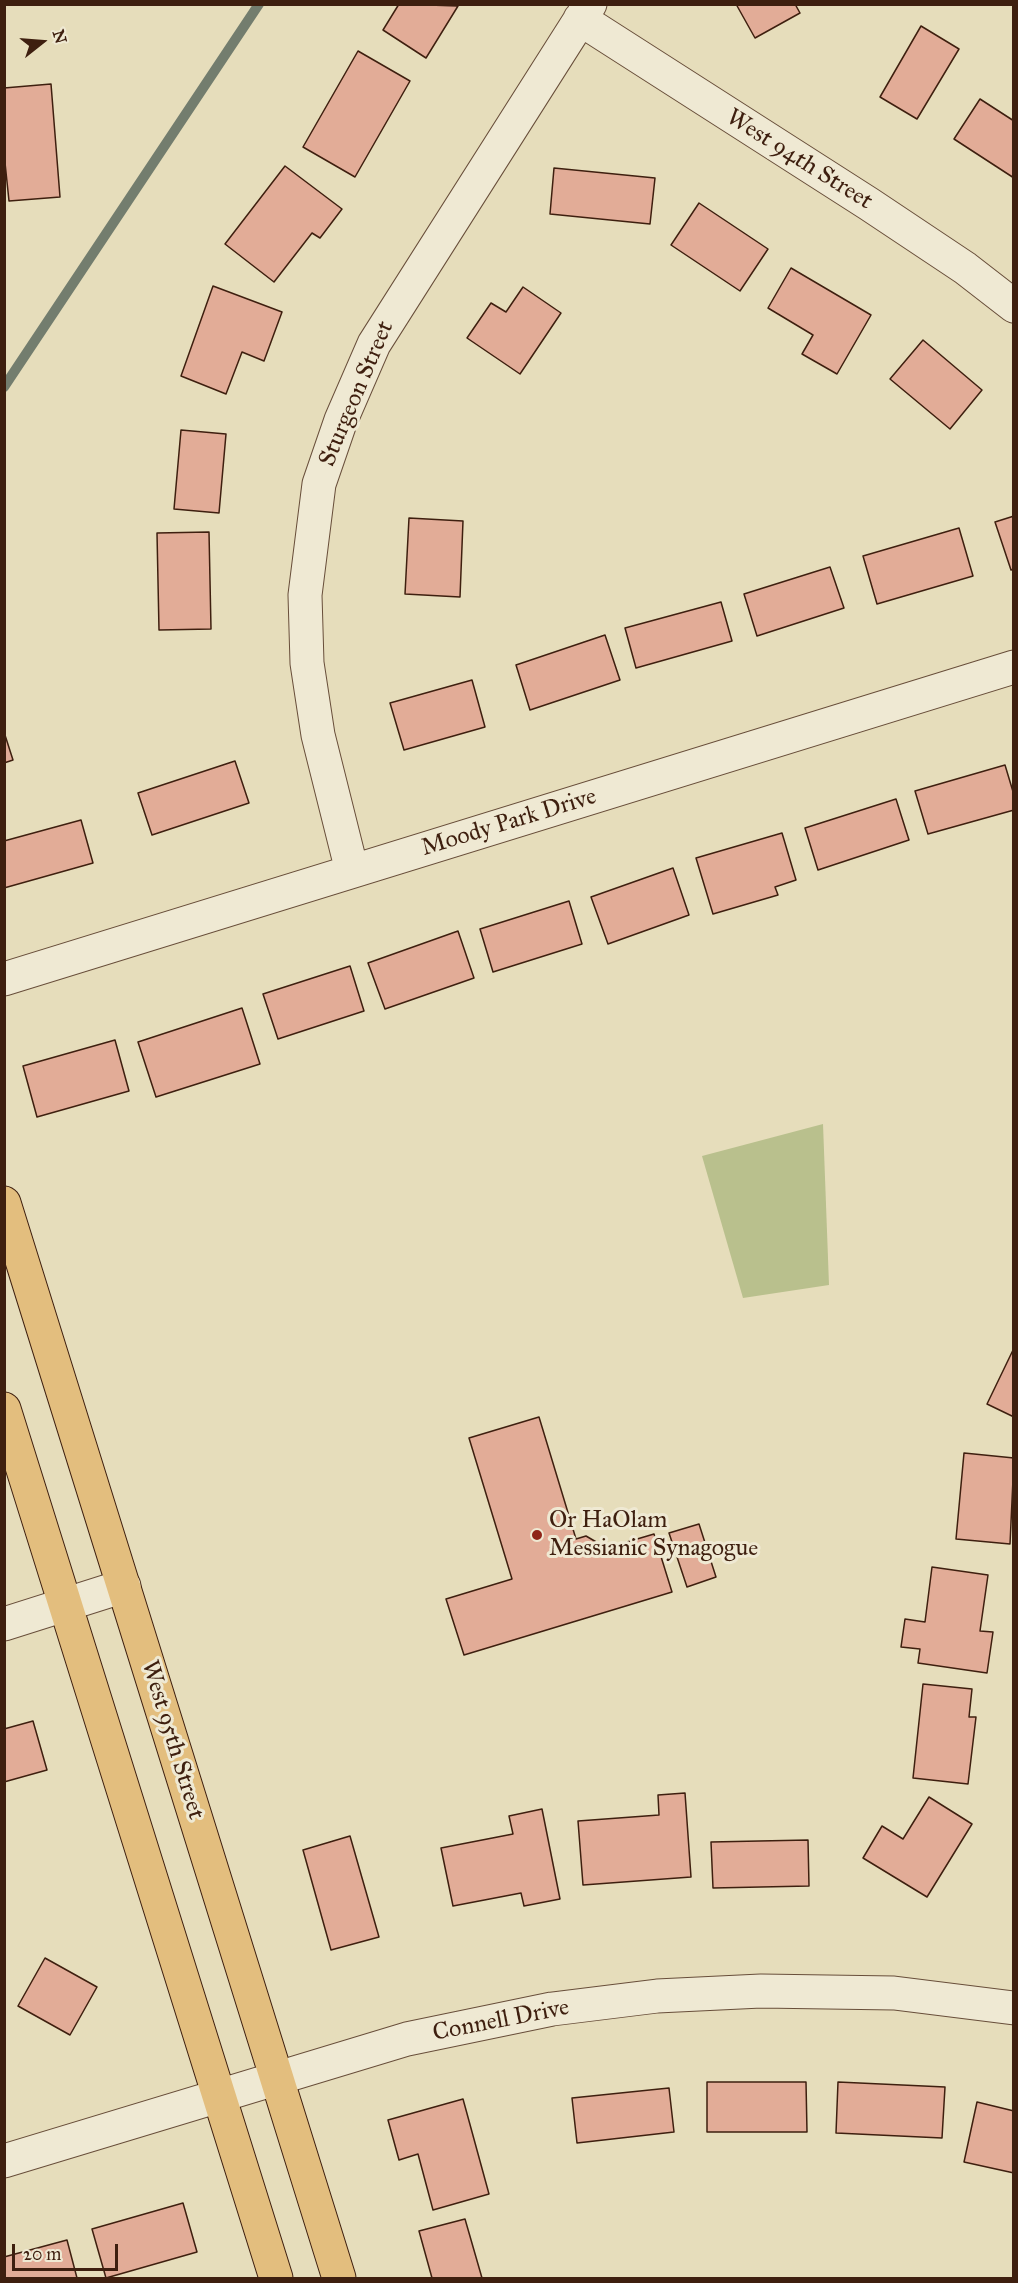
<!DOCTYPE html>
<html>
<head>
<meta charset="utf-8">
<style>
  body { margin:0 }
  #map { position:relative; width:1018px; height:2283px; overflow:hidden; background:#e6ddbb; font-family:"IM FELL Great Primer",serif }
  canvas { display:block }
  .frame { position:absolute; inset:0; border:6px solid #3e1f0f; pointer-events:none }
  .north { position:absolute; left:12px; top:12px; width:60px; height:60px; -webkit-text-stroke:4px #efe9d3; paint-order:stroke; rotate:73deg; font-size:16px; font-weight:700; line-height:24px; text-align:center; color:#3e1f0f }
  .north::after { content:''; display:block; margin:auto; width:21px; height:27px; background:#3e1f0f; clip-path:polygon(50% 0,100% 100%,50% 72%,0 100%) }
  .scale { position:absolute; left:12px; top:2244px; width:106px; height:27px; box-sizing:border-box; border:3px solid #3e1f0f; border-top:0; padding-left:8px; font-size:18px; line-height:21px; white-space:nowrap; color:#3e1f0f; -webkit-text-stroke:4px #efe9d3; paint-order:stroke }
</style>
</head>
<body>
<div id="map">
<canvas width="1018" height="2283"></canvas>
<div class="frame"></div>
<div class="north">N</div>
<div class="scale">20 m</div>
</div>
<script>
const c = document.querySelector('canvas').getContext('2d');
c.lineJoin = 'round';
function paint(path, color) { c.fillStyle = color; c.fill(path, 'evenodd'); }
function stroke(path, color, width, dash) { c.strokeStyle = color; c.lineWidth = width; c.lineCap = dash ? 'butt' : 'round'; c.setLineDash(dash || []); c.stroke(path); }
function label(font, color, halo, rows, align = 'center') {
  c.font = font + ' "IM FELL Great Primer",serif'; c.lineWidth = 6; c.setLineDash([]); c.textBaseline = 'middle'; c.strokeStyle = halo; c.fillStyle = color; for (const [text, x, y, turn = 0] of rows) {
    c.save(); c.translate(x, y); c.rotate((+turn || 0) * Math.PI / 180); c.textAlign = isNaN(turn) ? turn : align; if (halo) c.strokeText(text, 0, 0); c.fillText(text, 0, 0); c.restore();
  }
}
const green = new Path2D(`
  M 823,1124 L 829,1285 L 743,1298 L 702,1156 Z`);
const stream = new Path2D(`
  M 4,387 L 259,4`);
const building = new Path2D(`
  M 399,4 L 458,6 L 426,58 L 383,30 Z
  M 736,4 L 795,4 L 800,13 L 755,38 Z
  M 921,26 L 959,49 L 917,119 L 880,97 Z
  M 358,51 L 410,81 L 355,177 L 303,147 Z
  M 51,84 L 60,197 L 9,201 L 4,153 L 4,88 Z
  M 980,99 L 1014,121 L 1014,178 L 954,139 Z
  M 285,166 L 342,209 L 320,238 L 312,233 L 274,282 L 225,244 Z
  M 554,168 L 655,178 L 650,224 L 550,214 Z
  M 699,203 L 768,249 L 740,291 L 671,245 Z
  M 791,268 L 871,315 L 837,374 L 802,354 L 813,335 L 768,308 Z
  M 213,286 L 282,312 L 264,361 L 242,352 L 226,394 L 181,376 Z
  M 523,287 L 561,313 L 520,374 L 467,338 L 491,303 L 506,312 Z
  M 923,340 L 982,390 L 950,429 L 890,379 Z
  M 181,430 L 226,434 L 219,513 L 174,509 Z
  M 1014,516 L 1014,569 L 1011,570 L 995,522 Z
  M 409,518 L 463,521 L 460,597 L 405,594 Z
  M 959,528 L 973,576 L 877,604 L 863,556 Z
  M 209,532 L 211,629 L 159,630 L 157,533 Z
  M 830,567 L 844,608 L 757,636 L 744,594 Z
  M 721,602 L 732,641 L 636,668 L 625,628 Z
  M 605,635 L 620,680 L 530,710 L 516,665 Z
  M 472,680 L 485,727 L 404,750 L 390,703 Z
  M 4,732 L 13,760 L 4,763 Z
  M 235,761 L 249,803 L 152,835 L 138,793 Z
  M 1005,765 L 1014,795 L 1014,810 L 928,834 L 915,791 Z
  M 896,799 L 909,840 L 818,870 L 805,828 Z
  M 81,820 L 93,863 L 4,888 L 4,841 Z
  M 782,833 L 796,880 L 775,887 L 778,895 L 713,914 L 696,858 Z
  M 673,868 L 689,915 L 608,944 L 591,897 Z
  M 569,901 L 582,944 L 493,972 L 480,929 Z
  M 458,931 L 474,978 L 385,1009 L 368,963 Z
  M 350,966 L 364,1011 L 278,1039 L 263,994 Z
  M 242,1008 L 260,1064 L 156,1097 L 138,1042 Z
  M 115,1040 L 129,1091 L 37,1117 L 23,1066 Z
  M 1014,1348 L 1014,1417 L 987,1404 Z
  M 539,1417 L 576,1539 L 586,1536 L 598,1543 L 600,1550 L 654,1534 L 672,1592 L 464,1655 L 446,1599 L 512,1579 L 469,1438 Z
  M 964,1453 L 1014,1458 L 1010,1544 L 956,1539 Z
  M 699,1524 L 716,1577 L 687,1587 L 669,1533 Z
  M 932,1567 L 988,1575 L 980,1631 L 993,1632 L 987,1673 L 918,1663 L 920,1649 L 901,1647 L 905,1619 L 925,1622 Z
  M 923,1684 L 972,1689 L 969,1717 L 976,1717 L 968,1784 L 913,1778 Z
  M 33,1721 L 47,1770 L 4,1782 L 4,1729 Z
  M 685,1793 L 691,1877 L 583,1885 L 578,1821 L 659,1815 L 658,1795 Z
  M 929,1797 L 972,1824 L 927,1897 L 863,1858 L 882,1826 L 903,1839 Z
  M 542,1809 L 560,1899 L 524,1906 L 521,1893 L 453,1906 L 441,1848 L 513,1834 L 509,1816 Z
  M 350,1836 L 379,1937 L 331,1950 L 303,1850 Z
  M 808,1840 L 809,1886 L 713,1888 L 711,1842 Z
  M 45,1958 L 97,1987 L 70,2035 L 18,2006 Z
  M 707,2082 L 806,2082 L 807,2132 L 707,2132 Z
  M 838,2082 L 945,2087 L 942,2138 L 836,2133 Z
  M 669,2088 L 674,2132 L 577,2143 L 572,2098 Z
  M 463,2099 L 489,2194 L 433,2210 L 418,2154 L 399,2160 L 388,2120 Z
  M 977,2102 L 1014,2111 L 1014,2173 L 964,2162 Z
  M 183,2203 L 197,2252 L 106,2278 L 92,2229 Z
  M 465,2219 L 482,2278 L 432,2278 L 419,2231 Z
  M 67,2240 L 77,2278 L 4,2278 L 4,2257 Z`);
const minor = new Path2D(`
  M 580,19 L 869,204 L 965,268 L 1014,306
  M 352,871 L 318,735 L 307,663 L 305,595 L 319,484 L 341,420 L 374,344 L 590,4
  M 4,979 L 1014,667
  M 4,1624 L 124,1586
  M 4,2161 L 407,2039 L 552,2009 L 657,1996 L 761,1991 L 894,1993 L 1014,2008`);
const primary = new Path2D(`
  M 4,1203 L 339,2278
  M 4,1409 L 276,2278`);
const markers = [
  [537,1535,6,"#8f2418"]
];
const streetNames = [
  ["West 94th Street",799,160,32],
  ["Sturgeon Street",357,394,-67],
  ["Moody Park Drive",509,823,-17],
  ["West 95th Street",172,1740,73],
  ["Connell Drive",501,2021,-11]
];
const poiNames = [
  ["Or HaOlam",549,1521],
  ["Messianic Synagogue",549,1549]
];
paint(green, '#b9c08d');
stroke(stream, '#737d6e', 10);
paint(building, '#e2ac97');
stroke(building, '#3e1f0f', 1.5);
stroke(minor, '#684e3a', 35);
stroke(primary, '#3e1f0f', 35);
stroke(minor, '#efe9d3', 33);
stroke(primary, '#e3be7e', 33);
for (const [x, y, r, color] of markers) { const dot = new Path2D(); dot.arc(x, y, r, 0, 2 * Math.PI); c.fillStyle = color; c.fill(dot); stroke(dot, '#efe9d3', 2); }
label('24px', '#3e1f0f', '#efe9d3', streetNames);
label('24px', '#3e1f0f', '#efe9d3', poiNames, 'left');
</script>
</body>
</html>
